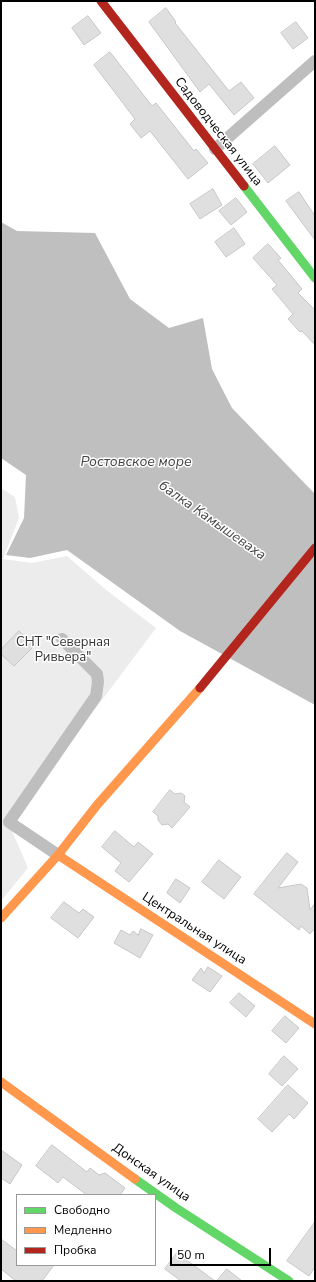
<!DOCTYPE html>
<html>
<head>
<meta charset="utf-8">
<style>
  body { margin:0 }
  #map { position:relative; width:316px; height:1282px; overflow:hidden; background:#fff; font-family:"Nunito Sans",sans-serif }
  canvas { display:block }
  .frame { position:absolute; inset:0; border:2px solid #000; pointer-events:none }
  .legend { position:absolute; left:16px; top:1194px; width:140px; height:72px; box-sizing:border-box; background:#fff; border:1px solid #999; margin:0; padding:5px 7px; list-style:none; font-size:12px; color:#000 }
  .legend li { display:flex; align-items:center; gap:8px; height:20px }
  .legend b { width:20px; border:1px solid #999 }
  .scale { position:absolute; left:170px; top:1248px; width:101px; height:18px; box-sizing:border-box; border:2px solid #000; border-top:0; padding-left:5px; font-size:12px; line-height:14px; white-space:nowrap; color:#000; -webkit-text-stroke:3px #fff; paint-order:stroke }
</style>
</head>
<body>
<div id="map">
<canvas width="316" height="1282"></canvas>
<div class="frame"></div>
<ul class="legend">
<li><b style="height:5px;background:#63d668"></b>Свободно</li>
<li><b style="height:5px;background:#ff974d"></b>Медленно</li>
<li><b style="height:5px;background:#b3261e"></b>Пробка</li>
</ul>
<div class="scale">50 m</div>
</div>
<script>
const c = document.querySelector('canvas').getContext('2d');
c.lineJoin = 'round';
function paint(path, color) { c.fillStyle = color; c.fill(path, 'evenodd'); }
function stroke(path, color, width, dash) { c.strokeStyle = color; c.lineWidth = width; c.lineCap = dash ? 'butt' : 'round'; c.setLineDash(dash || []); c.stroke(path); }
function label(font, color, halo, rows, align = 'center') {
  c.font = font + ' "Nunito Sans",sans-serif'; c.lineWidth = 3; c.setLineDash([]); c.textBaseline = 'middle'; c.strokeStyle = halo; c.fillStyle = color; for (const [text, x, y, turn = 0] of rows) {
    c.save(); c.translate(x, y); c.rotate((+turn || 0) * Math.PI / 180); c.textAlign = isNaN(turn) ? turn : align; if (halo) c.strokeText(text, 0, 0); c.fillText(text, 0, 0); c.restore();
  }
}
const green = new Path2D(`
  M 1,488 L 15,497 L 19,518 L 3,559 L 32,563 L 67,556 L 105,589 L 156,628 L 9,824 L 28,868 L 1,901 Z`);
const water = new Path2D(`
  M 1,222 L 17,231 L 95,233 L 130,299 L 169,328 L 203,318 L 212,369 L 232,408 L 315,494 L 315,705 L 180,631 L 67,550 L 30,558 L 6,555 L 24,518 L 26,475 L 1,458 Z`);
const building = new Path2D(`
  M 166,8 L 176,22 L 175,23 L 229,91 L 241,82 L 254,98 L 234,115 L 209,84 L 200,92 L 149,22 Z
  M 88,16 L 101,33 L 84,45 L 72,28 Z
  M 296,22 L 308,38 L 293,49 L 281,33 Z
  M 110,52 L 152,106 L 156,103 L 194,151 L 196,149 L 208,163 L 188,179 L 150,131 L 141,138 L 130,124 L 135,119 L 94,65 Z
  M 275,146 L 290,165 L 268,183 L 253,164 Z
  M 213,189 L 222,205 L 200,219 L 190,204 Z
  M 299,192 L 315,216 L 315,240 L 286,201 Z
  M 236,198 L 247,212 L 231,225 L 219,211 Z
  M 234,228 L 245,244 L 226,257 L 215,242 Z
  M 268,244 L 281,258 L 278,260 L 302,289 L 298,293 L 315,310 L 315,345 L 302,331 L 300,332 L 288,319 L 293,314 L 272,289 L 277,285 L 253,258 Z
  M 19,631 L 34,646 L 14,666 L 1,654 L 1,650 Z
  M 170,790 L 175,794 L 181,793 L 185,796 L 184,802 L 190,807 L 172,828 L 168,824 L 162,825 L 158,820 L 158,816 L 153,812 Z
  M 115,831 L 134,847 L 138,842 L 153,854 L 129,882 L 115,871 L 121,863 L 102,847 Z
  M 287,853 L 298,862 L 278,888 L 301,884 L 307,888 L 310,910 L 315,903 L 315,928 L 310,934 L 301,926 L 299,930 L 254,894 Z
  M 219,860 L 241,877 L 224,899 L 202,882 Z
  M 176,879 L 190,888 L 180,903 L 167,893 Z
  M 64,902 L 79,913 L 83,909 L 94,917 L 78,938 L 51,918 Z
  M 141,929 L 153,935 L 140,958 L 114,943 L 121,930 L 130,935 L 133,931 L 138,935 Z
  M 208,967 L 222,976 L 210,992 L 192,980 L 201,968 L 204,973 Z
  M 239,993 L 255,1006 L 246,1017 L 230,1003 Z
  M 285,1016 L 299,1028 L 286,1043 L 272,1031 Z
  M 284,1056 L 298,1069 L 282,1086 L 269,1074 Z
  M 288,1085 L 308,1103 L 294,1119 L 289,1114 L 272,1132 L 258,1119 Z
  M 52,1145 L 87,1172 L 90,1168 L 99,1175 L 105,1173 L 125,1188 L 120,1195 L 87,1195 L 63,1177 L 58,1183 L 36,1166 Z
  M 1,1150 L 22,1165 L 10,1184 L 1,1178 Z
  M 315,1222 L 315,1267 L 309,1276 L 287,1261 Z
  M 1,1239 L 17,1251 L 17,1265 L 54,1265 L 42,1281 L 16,1281 L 1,1269 Z
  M 177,1253 L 215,1281 L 181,1281 L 165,1269 Z
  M 227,1269 L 242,1281 L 217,1281 Z`);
const street = new Path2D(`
  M 215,149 L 315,61
  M 58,855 L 9,822 L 96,696 L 98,682 L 97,674 L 62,639`);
const fast = new Path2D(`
  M 244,186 L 315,278
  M 135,1179 L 176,1208 L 289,1281`);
const slow = new Path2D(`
  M 58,855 L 315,1024
  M 1,918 L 58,855 L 97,805 L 200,688
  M 1,1082 L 135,1179`);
const jam = new Path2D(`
  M 101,1 L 244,186
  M 200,688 L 315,548`);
const streetNames = [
  ["Садоводческая улица",218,132,52],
  ["Центральная улица",194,929,33],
  ["Донская улица",151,1173,35]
];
const parkNames = [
  ["СНТ \"Северная",63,643],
  ["Ривьера\"",63,658]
];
const waterNames = [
  ["Ростовское море",136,463],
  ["балка Камышеваха",212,521,35]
];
paint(green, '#ececec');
paint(water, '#bfbfbf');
paint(building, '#dfdfdf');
stroke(building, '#c7c7c7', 1);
stroke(street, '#bebebe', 12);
stroke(fast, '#63d668', 9);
stroke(slow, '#ff974d', 9);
stroke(jam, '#b3261e', 9);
label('13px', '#000', '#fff', streetNames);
label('13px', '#333', '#fff', parkNames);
label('italic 14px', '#444', '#fff', waterNames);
</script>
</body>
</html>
